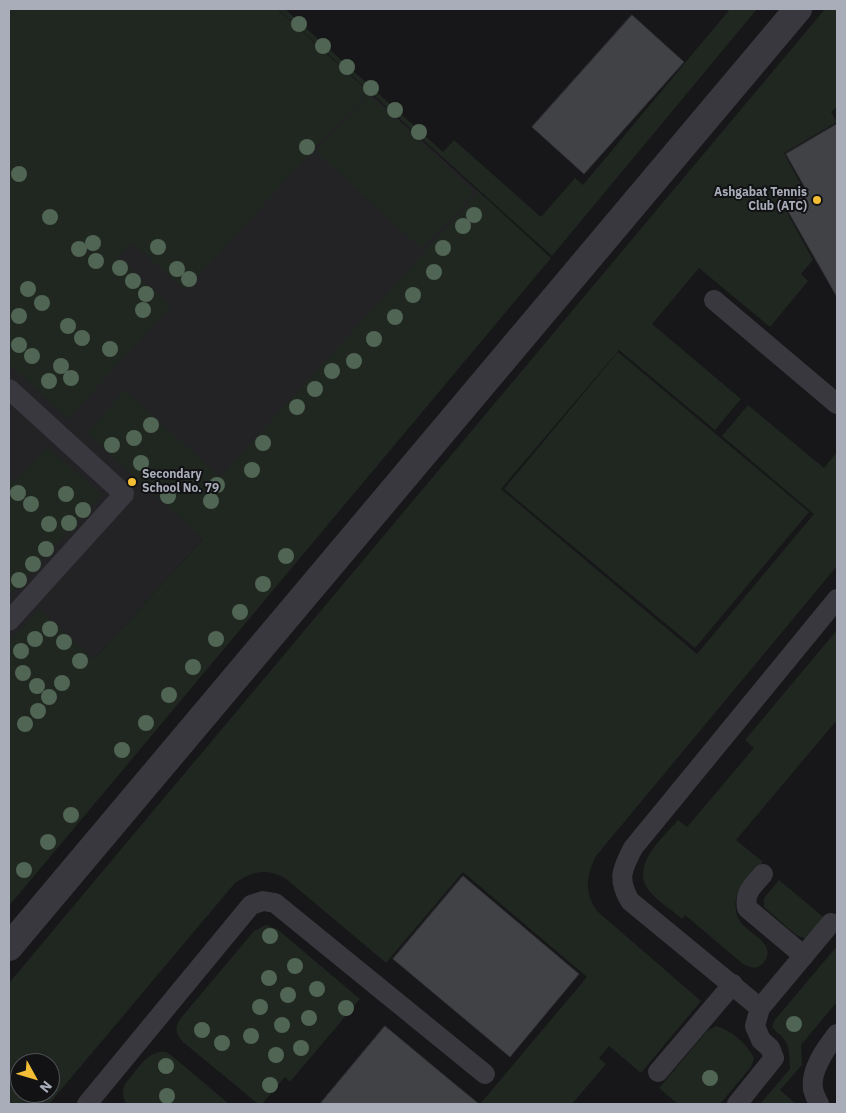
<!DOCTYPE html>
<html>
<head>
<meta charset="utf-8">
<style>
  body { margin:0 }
  #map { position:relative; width:846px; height:1113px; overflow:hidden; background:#171719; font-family:"IBM Plex Sans",sans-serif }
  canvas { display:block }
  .frame { position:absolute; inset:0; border:10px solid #a9adb9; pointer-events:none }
  .north { position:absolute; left:10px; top:1053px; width:50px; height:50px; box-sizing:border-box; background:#121214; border:1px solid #4e5056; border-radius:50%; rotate:129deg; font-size:14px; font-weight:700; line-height:20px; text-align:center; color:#a9adb9 }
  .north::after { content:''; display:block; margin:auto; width:18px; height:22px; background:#f3be35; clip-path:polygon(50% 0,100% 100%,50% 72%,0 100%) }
</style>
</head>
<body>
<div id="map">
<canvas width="846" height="1113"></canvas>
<div class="frame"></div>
<div class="north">N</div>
</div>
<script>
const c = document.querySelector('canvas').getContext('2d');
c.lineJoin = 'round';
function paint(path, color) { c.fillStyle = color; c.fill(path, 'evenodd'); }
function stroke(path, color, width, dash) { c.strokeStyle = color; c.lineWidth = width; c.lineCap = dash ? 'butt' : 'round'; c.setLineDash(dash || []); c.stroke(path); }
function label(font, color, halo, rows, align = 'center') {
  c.font = font + ' "IBM Plex Sans",sans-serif'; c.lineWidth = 4; c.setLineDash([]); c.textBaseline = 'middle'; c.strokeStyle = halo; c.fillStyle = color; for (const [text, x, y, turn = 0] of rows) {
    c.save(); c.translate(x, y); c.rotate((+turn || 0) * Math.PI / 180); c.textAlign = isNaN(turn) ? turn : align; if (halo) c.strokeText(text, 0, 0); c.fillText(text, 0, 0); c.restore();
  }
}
const built = new Path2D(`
  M 9,9 L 277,9 L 500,211 L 9,753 Z`);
const green = new Path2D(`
  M 9,9 L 277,9 L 368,91 L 185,290 L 132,242 L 118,258 L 171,306 L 68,419 L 9,365 Z
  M 278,9 L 285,9 L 443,152 L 454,140 L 541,217 L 575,178 L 583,185 L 730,9 L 757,9 L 552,256 Z
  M 825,9 L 837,9 L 837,107 L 831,112 L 837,122 L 784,153 L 805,192 L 783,205 L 813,260 L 801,274 L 808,281 L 770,327 L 699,268 L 652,324 L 741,399 L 715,430 L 619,350 L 501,489 L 697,654 L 814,514 L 722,436 L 748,405 L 824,468 L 837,452 L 837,566 L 596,856 C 586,877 584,891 597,911 L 701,1001 L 641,1073 L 609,1046 L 599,1058 L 606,1064 L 572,1104 L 480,1104 L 587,977 L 463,872 L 386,963 L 285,878 C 264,868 254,871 235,883 L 49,1104 L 9,1104 L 9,983 ZM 20,1063 L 50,1063 L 50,1093 L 20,1093 Z
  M 368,94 L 475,192 L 422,249 L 316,152 Z
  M 479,192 L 551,258 L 9,906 L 9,643 L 39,609 L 94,659 L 203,539 L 86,433 L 125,390 L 220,477 Z
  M 618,352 L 809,512 L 695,648 L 504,489 Z
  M 47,446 L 101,495 L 9,596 L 9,476 L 15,481 Z
  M 837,630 L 837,720 L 736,840 L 763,862 C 755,870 737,888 736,899 C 735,904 736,913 738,918 C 744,932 775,941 766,959 C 764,962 762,965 758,967 C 752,969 748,966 743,964 L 685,915 L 682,919 C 672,910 660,903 651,893 C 628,867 662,839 678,820 L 687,827 L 754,748 L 745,740 Z
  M 779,880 L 827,920 L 809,940 L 796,935 L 764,907 L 764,898 Z
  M 266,925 L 277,929 L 360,999 L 290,1082 L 285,1077 L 262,1104 L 258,1104 L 183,1042 C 176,1034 174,1028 180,1019 L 254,931 Z
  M 837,946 L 837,1002 L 801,1045 L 802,1065 L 780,1090 L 796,1104 L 760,1104 L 790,1069 C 789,1059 791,1046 783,1038 C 779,1033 775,1032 772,1026 L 774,1021 Z
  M 716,1026 C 730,1029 748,1045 754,1058 L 751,1067 L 720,1104 L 678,1104 L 659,1088 L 707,1031 Z
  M 160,1052 L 166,1052 L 171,1055 L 229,1104 L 127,1104 C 122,1098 122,1091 125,1084 C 135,1073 145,1054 160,1052 Z`);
const building = new Path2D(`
  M 632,15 L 684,62 L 584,174 L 532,127 Z
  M 837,124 L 837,297 L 785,206 L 808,193 L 786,154 Z
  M 463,876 L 579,974 L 510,1057 L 393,959 Z
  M 385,1026 L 445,1076 L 479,1104 L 320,1104 Z`);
const service = new Path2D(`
  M 714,300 L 837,404
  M 9,389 L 124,494 L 9,621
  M 763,874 C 753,886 744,892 747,908 L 804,956
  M 760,1008 L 630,901 C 617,879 622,869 633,848 L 837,599
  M 658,1072 L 733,984
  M 87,1104 L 251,905 L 263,901 L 275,903 L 485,1074
  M 737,1104 L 774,1058 L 770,1048 L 761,1040 L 755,1026 L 760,1008 L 831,923
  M 819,1104 C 817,1100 814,1094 813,1089 C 810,1070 826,1048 837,1034`);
const minor = new Path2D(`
  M 9,947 L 798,9`);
const trees = [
  [299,24],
  [323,46],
  [347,67],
  [371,88],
  [395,110],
  [419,132],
  [307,147],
  [19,174],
  [474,215],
  [50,217],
  [463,226],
  [93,243],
  [158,247],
  [443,248],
  [79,249],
  [96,261],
  [120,268],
  [177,269],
  [434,272],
  [189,279],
  [133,281],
  [28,289],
  [146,294],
  [413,295],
  [42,303],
  [143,310],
  [19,316],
  [395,317],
  [68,326],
  [82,338],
  [374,339],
  [19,345],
  [110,349],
  [32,356],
  [354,361],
  [61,366],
  [332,371],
  [71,378],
  [49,381],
  [315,389],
  [297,407],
  [151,425],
  [134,438],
  [263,443],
  [112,445],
  [141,463],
  [252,470],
  [217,485],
  [18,493],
  [66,494],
  [168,496],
  [211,501],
  [31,504],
  [83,510],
  [69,523],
  [49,524],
  [46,549],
  [286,556],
  [33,564],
  [19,580],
  [263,584],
  [240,612],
  [50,629],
  [35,639],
  [216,639],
  [64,642],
  [21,651],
  [80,661],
  [193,667],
  [23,673],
  [62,683],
  [37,686],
  [169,695],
  [49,697],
  [38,711],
  [146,723],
  [25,724],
  [122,750],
  [71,815],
  [48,842],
  [24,870],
  [270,936],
  [295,966],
  [269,978],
  [317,989],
  [288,995],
  [260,1007],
  [346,1008],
  [309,1018],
  [794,1024],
  [282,1025],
  [202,1030],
  [251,1036],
  [222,1043],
  [301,1048],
  [276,1055],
  [166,1066],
  [710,1078],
  [270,1085],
  [167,1096]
];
const markers = [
  [817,200,5,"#f3be35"],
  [132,482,5,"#f3be35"]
];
const poiNames = [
  ["Ashgabat Tennis",807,193],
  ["Club (ATC)",807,207],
  ["Secondary",142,475,"left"],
  ["School No. 79",142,489,"left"]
];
paint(built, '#232326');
paint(green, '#1f2720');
paint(building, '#414246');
stroke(building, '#313135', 1);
stroke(service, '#38383e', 20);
stroke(minor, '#38383e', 28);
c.fillStyle = '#516554';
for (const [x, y] of trees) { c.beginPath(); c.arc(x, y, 8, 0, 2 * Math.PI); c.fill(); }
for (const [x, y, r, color] of markers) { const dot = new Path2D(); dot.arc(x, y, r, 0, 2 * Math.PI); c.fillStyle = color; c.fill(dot); stroke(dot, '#121214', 2); }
label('bold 12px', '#a9adb9', '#121214', poiNames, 'right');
</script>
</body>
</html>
